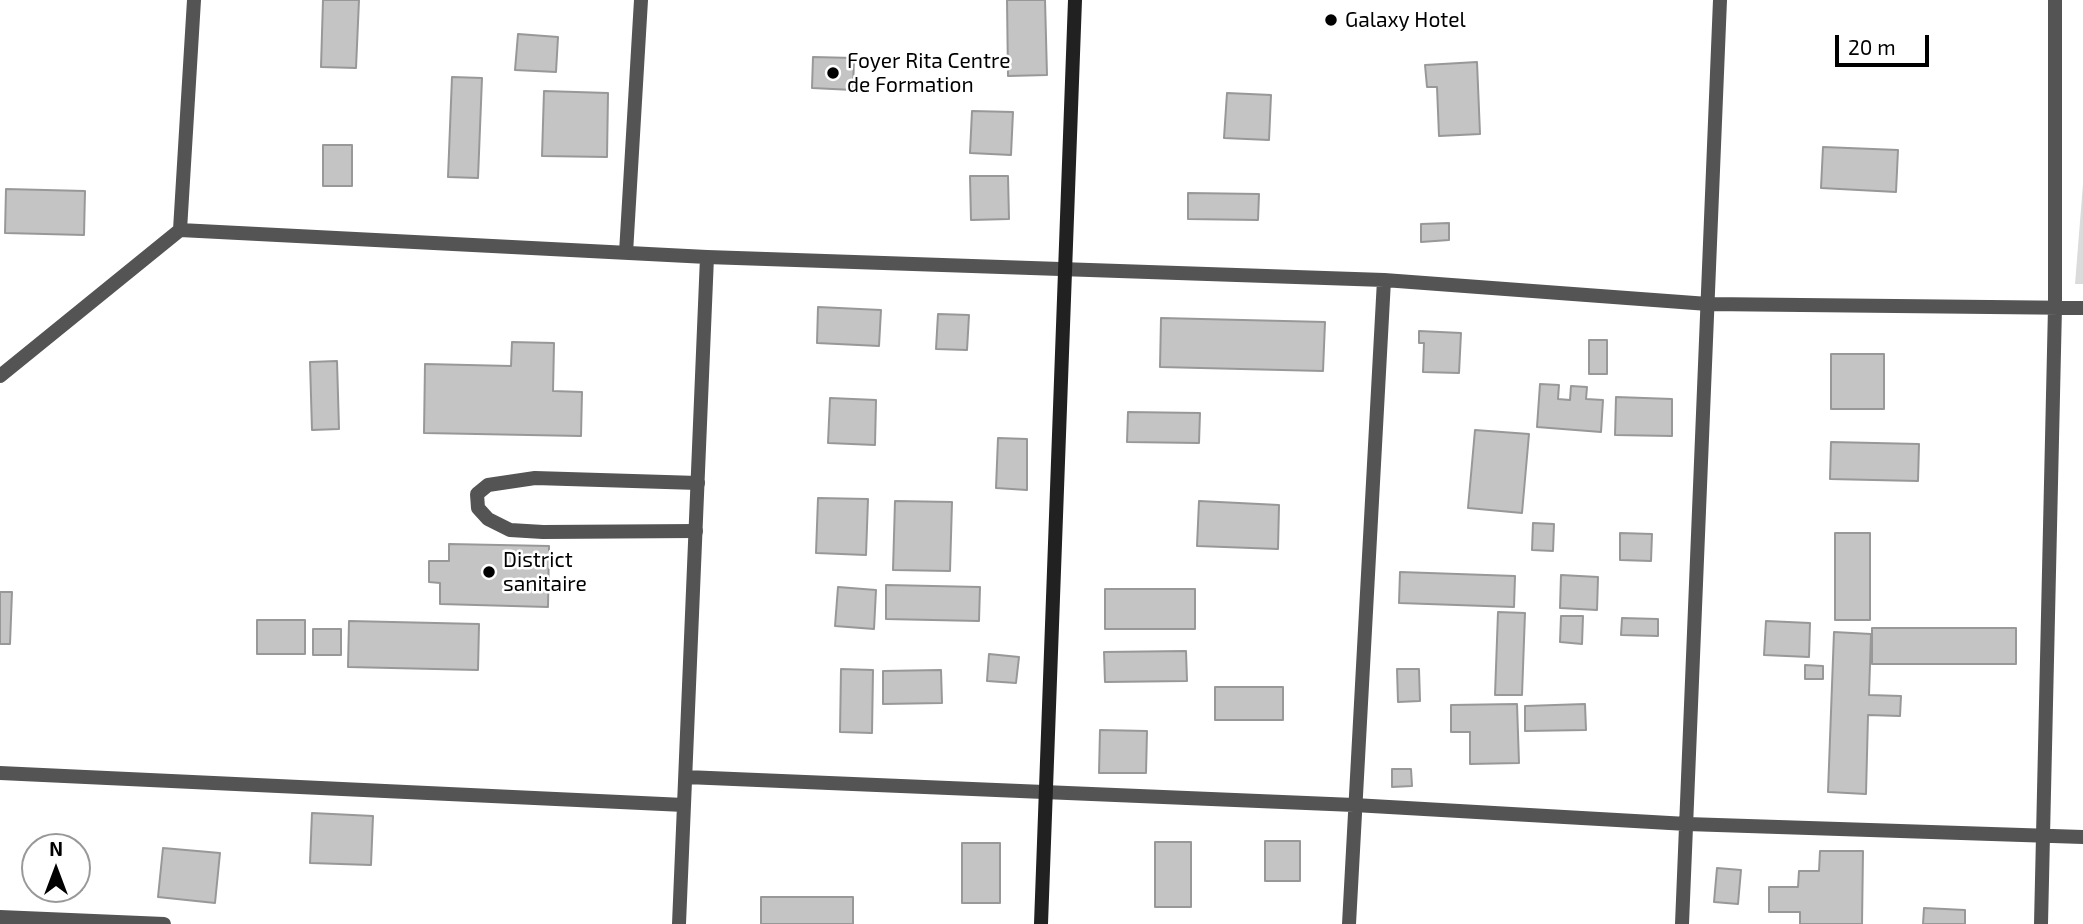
<!DOCTYPE html>
<html>
<head>
<meta charset="utf-8">
<style>
  body { margin:0 }
  #map { position:relative; width:2083px; height:924px; overflow:hidden; background:#fff; font-family:"Exo 2",sans-serif }
  canvas { display:block }
  .north { position:absolute; left:21px; top:833px; width:70px; height:70px; box-sizing:border-box; background:#fff; border:2px solid #999; border-radius:50%; rotate:0deg; font-size:19px; font-weight:700; line-height:28px; text-align:center; color:#000 }
  .north::after { content:''; display:block; margin:auto; width:24px; height:32px; background:#000; clip-path:polygon(50% 0,100% 100%,50% 72%,0 100%) }
  .scale { position:absolute; left:1835px; top:35px; width:94px; height:32px; box-sizing:border-box; border:4px solid #000; border-top:0; padding-left:9px; font-size:21px; line-height:24px; white-space:nowrap; color:#000; -webkit-text-stroke:5px #fff; paint-order:stroke }
</style>
</head>
<body>
<div id="map">
<canvas width="2083" height="924"></canvas>
<div class="north">N</div>
<div class="scale">20 m</div>
</div>
<script>
const c = document.querySelector('canvas').getContext('2d');
c.lineJoin = 'round';
function paint(path, color) { c.fillStyle = color; c.fill(path, 'evenodd'); }
function stroke(path, color, width, dash) { c.strokeStyle = color; c.lineWidth = width; c.lineCap = dash ? 'butt' : 'round'; c.setLineDash(dash || []); c.stroke(path); }
function label(font, color, halo, rows, align = 'center') {
  c.font = font + ' "Exo 2",sans-serif'; c.lineWidth = 5; c.setLineDash([]); c.textBaseline = 'middle'; c.strokeStyle = halo; c.fillStyle = color; for (const [text, x, y, turn = 0] of rows) {
    c.save(); c.translate(x, y); c.rotate((+turn || 0) * Math.PI / 180); c.textAlign = isNaN(turn) ? turn : align; if (halo) c.strokeText(text, 0, 0); c.fillText(text, 0, 0); c.restore();
  }
}
const green = new Path2D(`
  M 2083,184 L 2083,284 L 2075,284 Z`);
const building = new Path2D(`
  M 323,0 L 359,0 L 356,68 L 321,67 Z
  M 1007,0 L 1045,0 L 1047,75 L 1008,76 Z
  M 518,34 L 558,37 L 556,72 L 515,70 Z
  M 813,57 L 854,58 L 853,90 L 812,88 Z
  M 1477,62 L 1480,134 L 1439,136 L 1437,87 L 1427,87 L 1425,65 Z
  M 452,77 L 482,78 L 478,178 L 448,177 Z
  M 544,91 L 608,93 L 607,157 L 542,156 Z
  M 1227,93 L 1271,95 L 1269,140 L 1224,138 Z
  M 972,111 L 1013,112 L 1011,155 L 970,153 Z
  M 323,145 L 352,145 L 352,186 L 323,186 Z
  M 1823,147 L 1898,150 L 1896,192 L 1821,188 Z
  M 970,176 L 1008,176 L 1009,219 L 971,220 Z
  M 6,189 L 85,191 L 84,235 L 5,233 Z
  M 1188,193 L 1259,194 L 1258,220 L 1188,219 Z
  M 1449,223 L 1449,240 L 1421,242 L 1421,224 Z
  M 818,307 L 881,310 L 879,346 L 817,343 Z
  M 938,314 L 969,315 L 967,350 L 936,349 Z
  M 1161,318 L 1325,322 L 1323,371 L 1160,367 Z
  M 1419,331 L 1461,333 L 1459,373 L 1423,372 L 1424,343 L 1419,343 Z
  M 1589,340 L 1607,340 L 1607,374 L 1589,374 Z
  M 512,342 L 554,343 L 553,391 L 582,392 L 581,436 L 424,433 L 425,364 L 511,366 Z
  M 1831,354 L 1884,354 L 1884,409 L 1831,409 Z
  M 337,361 L 339,429 L 312,430 L 310,362 Z
  M 1540,384 L 1559,385 L 1558,399 L 1570,400 L 1571,386 L 1587,387 L 1586,399 L 1603,400 L 1601,432 L 1537,427 Z
  M 1616,397 L 1672,399 L 1672,436 L 1615,435 Z
  M 830,398 L 876,400 L 875,445 L 828,443 Z
  M 1128,412 L 1200,413 L 1199,443 L 1127,442 Z
  M 1475,430 L 1529,434 L 1522,513 L 1468,508 Z
  M 998,438 L 1027,439 L 1027,490 L 996,488 Z
  M 1831,442 L 1919,444 L 1918,481 L 1830,479 Z
  M 818,498 L 868,499 L 866,555 L 816,553 Z
  M 895,501 L 952,502 L 950,571 L 893,570 Z
  M 1199,501 L 1279,505 L 1278,549 L 1197,546 Z
  M 1533,523 L 1554,524 L 1553,551 L 1532,550 Z
  M 1620,533 L 1652,534 L 1651,561 L 1620,560 Z
  M 1835,533 L 1870,533 L 1870,620 L 1835,620 Z
  M 449,544 L 549,546 L 548,607 L 440,604 L 440,583 L 429,582 L 429,561 L 449,561 Z
  M 1400,572 L 1515,576 L 1514,607 L 1399,603 Z
  M 1561,575 L 1598,577 L 1597,610 L 1560,608 Z
  M 886,585 L 980,587 L 979,621 L 886,619 Z
  M 838,587 L 876,590 L 874,629 L 835,626 Z
  M 1105,589 L 1195,589 L 1195,629 L 1105,629 Z
  M 0,592 L 12,592 L 10,644 L 0,644 Z
  M 1498,612 L 1525,613 L 1522,695 L 1495,695 Z
  M 1561,616 L 1583,616 L 1582,644 L 1560,642 Z
  M 1622,618 L 1658,619 L 1658,636 L 1621,635 Z
  M 257,620 L 305,620 L 305,654 L 257,654 Z
  M 349,621 L 479,624 L 478,670 L 348,667 Z
  M 1766,621 L 1810,623 L 1809,657 L 1764,655 Z
  M 1872,628 L 2016,628 L 2016,664 L 1872,664 Z
  M 313,629 L 341,629 L 341,655 L 313,655 Z
  M 1834,632 L 1871,634 L 1869,695 L 1901,696 L 1900,716 L 1868,715 L 1866,794 L 1828,792 Z
  M 1186,651 L 1187,681 L 1105,682 L 1104,652 Z
  M 989,654 L 1019,657 L 1016,683 L 987,681 Z
  M 1805,665 L 1823,666 L 1823,679 L 1805,679 Z
  M 841,669 L 873,670 L 872,733 L 840,732 Z
  M 1397,669 L 1419,669 L 1420,701 L 1398,702 Z
  M 941,670 L 942,703 L 883,704 L 883,671 Z
  M 1215,687 L 1283,687 L 1283,720 L 1215,720 Z
  M 1517,704 L 1519,763 L 1470,764 L 1470,732 L 1451,732 L 1451,705 Z
  M 1585,704 L 1586,730 L 1525,731 L 1525,706 Z
  M 1100,730 L 1147,731 L 1146,773 L 1099,773 Z
  M 1392,769 L 1411,769 L 1412,786 L 1392,787 Z
  M 312,813 L 373,816 L 371,865 L 310,863 Z
  M 1265,841 L 1300,841 L 1300,881 L 1265,881 Z
  M 1155,842 L 1191,842 L 1191,907 L 1155,907 Z
  M 962,843 L 1000,843 L 1000,903 L 962,903 Z
  M 163,848 L 220,853 L 215,903 L 158,897 Z
  M 1820,851 L 1863,851 L 1862,924 L 1800,924 L 1800,912 L 1769,912 L 1769,887 L 1798,887 L 1799,871 L 1819,871 Z
  M 77,853 L 84,853 L 82,890 L 74,889 L 77,889 Z
  M 1717,868 L 1741,870 L 1738,904 L 1714,902 Z
  M 761,897 L 853,897 L 853,924 L 761,924 Z
  M 1924,908 L 1965,910 L 1965,924 L 1923,924 Z`);
const service = new Path2D(`
  M 696,531 L 543,532 L 510,530 L 488,519 L 478,508 L 477,494 L 488,485 L 535,478 L 698,483`);
const minor = new Path2D(`
  M 180,230 L 707,257 L 1384,280 L 1708,304 L 2083,308
  M 626,253 L 641,0
  M 0,376 L 180,230 L 194,0
  M 0,773 L 684,805
  M 686,777 L 1354,805 L 1687,824 L 2083,837
  M 0,917 L 164,924
  M 679,924 L 707,257
  M 1349,924 L 1384,280
  M 1682,924 L 1720,0
  M 2041,924 L 2055,307 L 2055,0`);
const secondary = new Path2D(`
  M 1041,924 L 1075,0`);
const markers = [
  [1331,20,7,"#000"],
  [833,73,7,"#000"],
  [489,572,7,"#000"]
];
const poiNames = [
  ["Galaxy Hotel",1345,20],
  ["Foyer Rita Centre",847,61],
  ["de Formation",847,85],
  ["District",503,560],
  ["sanitaire",503,584]
];
paint(green, '#dbdbdb');
paint(building, '#c4c4c4');
stroke(building, '#989898', 2);
stroke(service, '#545454', 14);
stroke(minor, '#545454', 14);
stroke(secondary, '#212121', 14);
for (const [x, y, r, color] of markers) { const dot = new Path2D(); dot.arc(x, y, r, 0, 2 * Math.PI); c.fillStyle = color; c.fill(dot); stroke(dot, '#fff', 2.5); }
label('21px', '#000', '#fff', poiNames, 'left');
</script>
</body>
</html>
